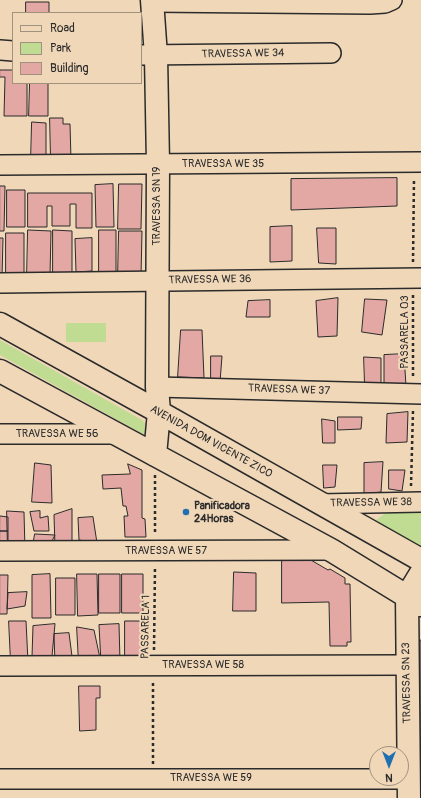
<!DOCTYPE html>
<html>
<head>
<meta charset="utf-8">
<style>
  body { margin:0 }
  #map { position:relative; width:421px; height:798px; overflow:hidden; background:#f0d7b8; font-family:Pangolin,sans-serif }
  canvas { display:block }
  .legend { position:absolute; left:12px; top:12px; width:130px; height:72px; box-sizing:border-box; background:#f0d7b8; border:1px solid #a19280; margin:0; padding:5px 7px; list-style:none; font-size:12px; color:#2b2b2b }
  .legend li { display:flex; align-items:center; gap:8px; height:20px }
  .legend b { width:20px; border:1px solid #a19280 }
  .north { position:absolute; left:369px; top:746px; width:40px; height:40px; box-sizing:border-box; background:#f0d7b8; border:1px solid #a19280; border-radius:50%; rotate:180deg; font-size:11px; font-weight:700; line-height:16px; text-align:center; color:#2b2b2b }
  .north::after { content:''; display:block; margin:auto; width:14px; height:18px; background:#1f6fb2; clip-path:polygon(50% 0,100% 100%,50% 72%,0 100%) }
</style>
</head>
<body>
<div id="map">
<canvas width="421" height="798"></canvas>
<ul class="legend">
<li><b style="height:5px;background:#f0d7b8"></b>Road</li>
<li><b style="height:11px;background:#c0dc93"></b>Park</li>
<li><b style="height:11px;background:#e3a8a4"></b>Building</li>
</ul>
<div class="north">N</div>
</div>
<script>
const c = document.querySelector('canvas').getContext('2d');
c.lineJoin = 'round';
function paint(path, color) { c.fillStyle = color; c.fill(path, 'evenodd'); }
function stroke(path, color, width, dash) { c.strokeStyle = color; c.lineWidth = width; c.lineCap = dash ? 'butt' : 'round'; c.setLineDash(dash || []); c.stroke(path); }
function label(font, color, halo, rows, align = 'center') {
  c.font = font + ' Pangolin,sans-serif'; c.lineWidth = 4; c.setLineDash([]); c.textBaseline = 'middle'; c.strokeStyle = halo; c.fillStyle = color; for (const [text, x, y, turn = 0] of rows) {
    c.save(); c.translate(x, y); c.rotate((+turn || 0) * Math.PI / 180); c.textAlign = isNaN(turn) ? turn : align; if (halo) c.strokeText(text, 0, 0); c.fillText(text, 0, 0); c.restore();
  }
}
const green = new Path2D(`
  M 66,323 L 106,323 L 106,342 L 66,342 Z
  M 0,340 L 142,420 L 151,429 L 143,434 L 0,355 Z
  M 393,508 L 421,508 L 421,550 L 376,520 Z`);
const building = new Path2D(`
  M 26,2 L 49,2 L 49,13 L 26,13 Z
  M 0,70 L 13,70 L 13,83 L 27,83 L 27,116 L 4,116 L 5,77 L 0,77 Z
  M 30,83 L 48,83 L 48,116 L 29,116 Z
  M 50,118 L 63,118 L 63,124 L 70,124 L 71,160 L 51,161 Z
  M 32,122 L 46,123 L 46,160 L 31,159 Z
  M 397,178 L 397,206 L 291,210 L 291,179 Z
  M 113,184 L 114,227 L 96,227 L 95,185 Z
  M 119,184 L 142,184 L 141,229 L 118,229 Z
  M 0,186 L 5,186 L 4,231 L 0,231 Z
  M 7,190 L 25,190 L 25,227 L 7,227 Z
  M 28,193 L 92,193 L 92,228 L 76,228 L 76,204 L 70,204 L 70,226 L 52,226 L 52,206 L 47,206 L 47,227 L 28,227 Z
  M 292,226 L 292,261 L 270,262 L 270,227 Z
  M 317,228 L 336,228 L 336,264 L 319,263 Z
  M 28,230 L 51,231 L 50,276 L 27,276 Z
  M 53,230 L 72,231 L 72,275 L 53,275 Z
  M 99,230 L 116,230 L 116,275 L 99,274 Z
  M 119,231 L 142,231 L 141,276 L 118,276 Z
  M 6,233 L 24,233 L 24,275 L 6,275 Z
  M 0,238 L 3,238 L 2,278 L 0,278 Z
  M 92,238 L 92,271 L 76,272 L 75,239 Z
  M 338,298 L 337,336 L 318,337 L 316,301 Z
  M 365,299 L 387,300 L 382,335 L 362,332 Z
  M 270,300 L 270,317 L 246,317 L 248,301 Z
  M 181,330 L 202,330 L 204,378 L 178,377 Z
  M 404,354 L 406,386 L 384,387 L 384,355 Z
  M 211,356 L 222,356 L 220,382 L 211,383 Z
  M 364,357 L 381,358 L 381,385 L 365,385 Z
  M 408,412 L 407,442 L 386,443 L 387,414 Z
  M 338,417 L 362,417 L 361,429 L 338,430 Z
  M 322,419 L 335,421 L 335,443 L 323,443 Z
  M 383,462 L 381,492 L 364,494 L 364,463 Z
  M 35,463 L 51,465 L 52,503 L 32,502 Z
  M 128,464 L 142,470 L 142,518 L 145,519 L 146,537 L 125,537 L 124,516 L 128,516 L 126,506 L 123,506 L 121,488 L 103,489 L 102,475 L 130,474 Z
  M 323,465 L 337,465 L 335,487 L 324,488 Z
  M 389,470 L 405,470 L 402,491 L 389,489 Z
  M 72,509 L 72,545 L 55,547 L 54,515 Z
  M 7,511 L 24,512 L 25,551 L 8,551 Z
  M 40,511 L 40,518 L 48,516 L 49,531 L 34,531 L 30,512 Z
  M 0,516 L 8,517 L 8,531 L 0,531 Z
  M 93,517 L 97,543 L 79,540 L 78,518 Z
  M 0,531 L 8,531 L 8,546 L 0,545 Z
  M 35,534 L 55,535 L 50,545 L 32,551 Z
  M 282,556 L 304,556 L 328,570 L 330,569 L 345,578 L 345,584 L 350,584 L 351,642 L 347,642 L 347,646 L 330,646 L 329,602 L 282,603 Z
  M 234,572 L 256,573 L 256,611 L 233,611 Z
  M 50,574 L 51,618 L 32,618 L 32,575 Z
  M 77,574 L 97,574 L 98,615 L 78,616 Z
  M 99,574 L 120,574 L 120,613 L 99,613 Z
  M 122,574 L 143,574 L 143,613 L 122,613 Z
  M 0,575 L 8,575 L 7,614 L 0,614 Z
  M 56,578 L 75,578 L 75,615 L 56,615 Z
  M 27,592 L 25,606 L 7,609 L 8,593 Z
  M 9,621 L 26,621 L 28,662 L 11,663 Z
  M 125,621 L 146,621 L 146,665 L 125,665 Z
  M 55,624 L 52,656 L 32,657 L 33,626 Z
  M 119,624 L 120,662 L 101,663 L 99,625 Z
  M 77,627 L 94,630 L 101,663 L 79,664 Z
  M 69,633 L 73,664 L 55,664 L 54,634 Z
  M 421,640 L 421,771 L 415,771 L 417,644 Z
  M 79,686 L 100,686 L 100,698 L 96,698 L 96,730 L 80,731 Z`);
const path = new Path2D(`
  M 413,262 L 414,179
  M 413,295 L 413,378
  M 155,475 L 155,534
  M 411,486 L 413,411
  M 154,650 L 155,567
  M 153,683 L 153,764`);
const minor = new Path2D(`
  M 152,2 L 370,4 L 385,3 L 392,0
  M 0,50 L 13,51
  M 141,55 L 331,53
  M 0,165 L 421,162
  M 0,283 L 421,278
  M 157,387 L 421,394
  M 0,434 L 115,434
  M 320,504 L 421,502
  M 0,551 L 331,550
  M 0,666 L 406,665
  M 0,779 L 408,779`);
const major = new Path2D(`
  M 152,0 L 156,56 L 158,164 L 157,387 L 159,412 L 155,455
  M 0,324 L 159,412 L 421,560
  M 0,371 L 331,550 L 421,605
  M 409,798 L 407,596 L 421,573`);
const markers = [
  [186,512,4,"#1f6fb2"]
];
const streetNames = [
  ["TRAVESSA WE 34",243,54,-1],
  ["TRAVESSA WE 35",223,164],
  ["TRAVESSA SN 19",157,206,-90],
  ["TRAVESSA WE 36",210,280,-1],
  ["PASSARELA 03",405,332,-90],
  ["TRAVESSA WE 37",289,390,2],
  ["TRAVESSA WE 56",57,434],
  ["AVENIDA DOM VICENTE ZICO",211,442,29],
  ["TRAVESSA WE 38",371,503,-1],
  ["TRAVESSA WE 57",166,551],
  ["PASSARELA 1",146,627,-89],
  ["TRAVESSA WE 58",203,665],
  ["TRAVESSA SN 23",407,683,-91],
  ["TRAVESSA WE 59",211,778]
];
const poiNames = [
  ["Panificadora",194,506],
  ["24Horas",194,519]
];
paint(green, '#c0dc93');
paint(building, '#e3a8a4');
stroke(building, '#2b2b2b', 1);
stroke(minor, '#2b2b2b', 22);
stroke(major, '#2b2b2b', 25);
stroke(path, '#2b2b2b', 2.5, [3, 3]);
stroke(minor, '#f0d7b8', 19);
stroke(major, '#f0d7b8', 22);
for (const [x, y, r, color] of markers) { const dot = new Path2D(); dot.arc(x, y, r, 0, 2 * Math.PI); c.fillStyle = color; c.fill(dot); stroke(dot, '#f0d7b8', 1.5); }
label('11px', '#2b2b2b', '#f0d7b8', streetNames);
label('bold 11px', '#2b2b2b', '#f0d7b8', poiNames, 'left');
</script>
</body>
</html>
